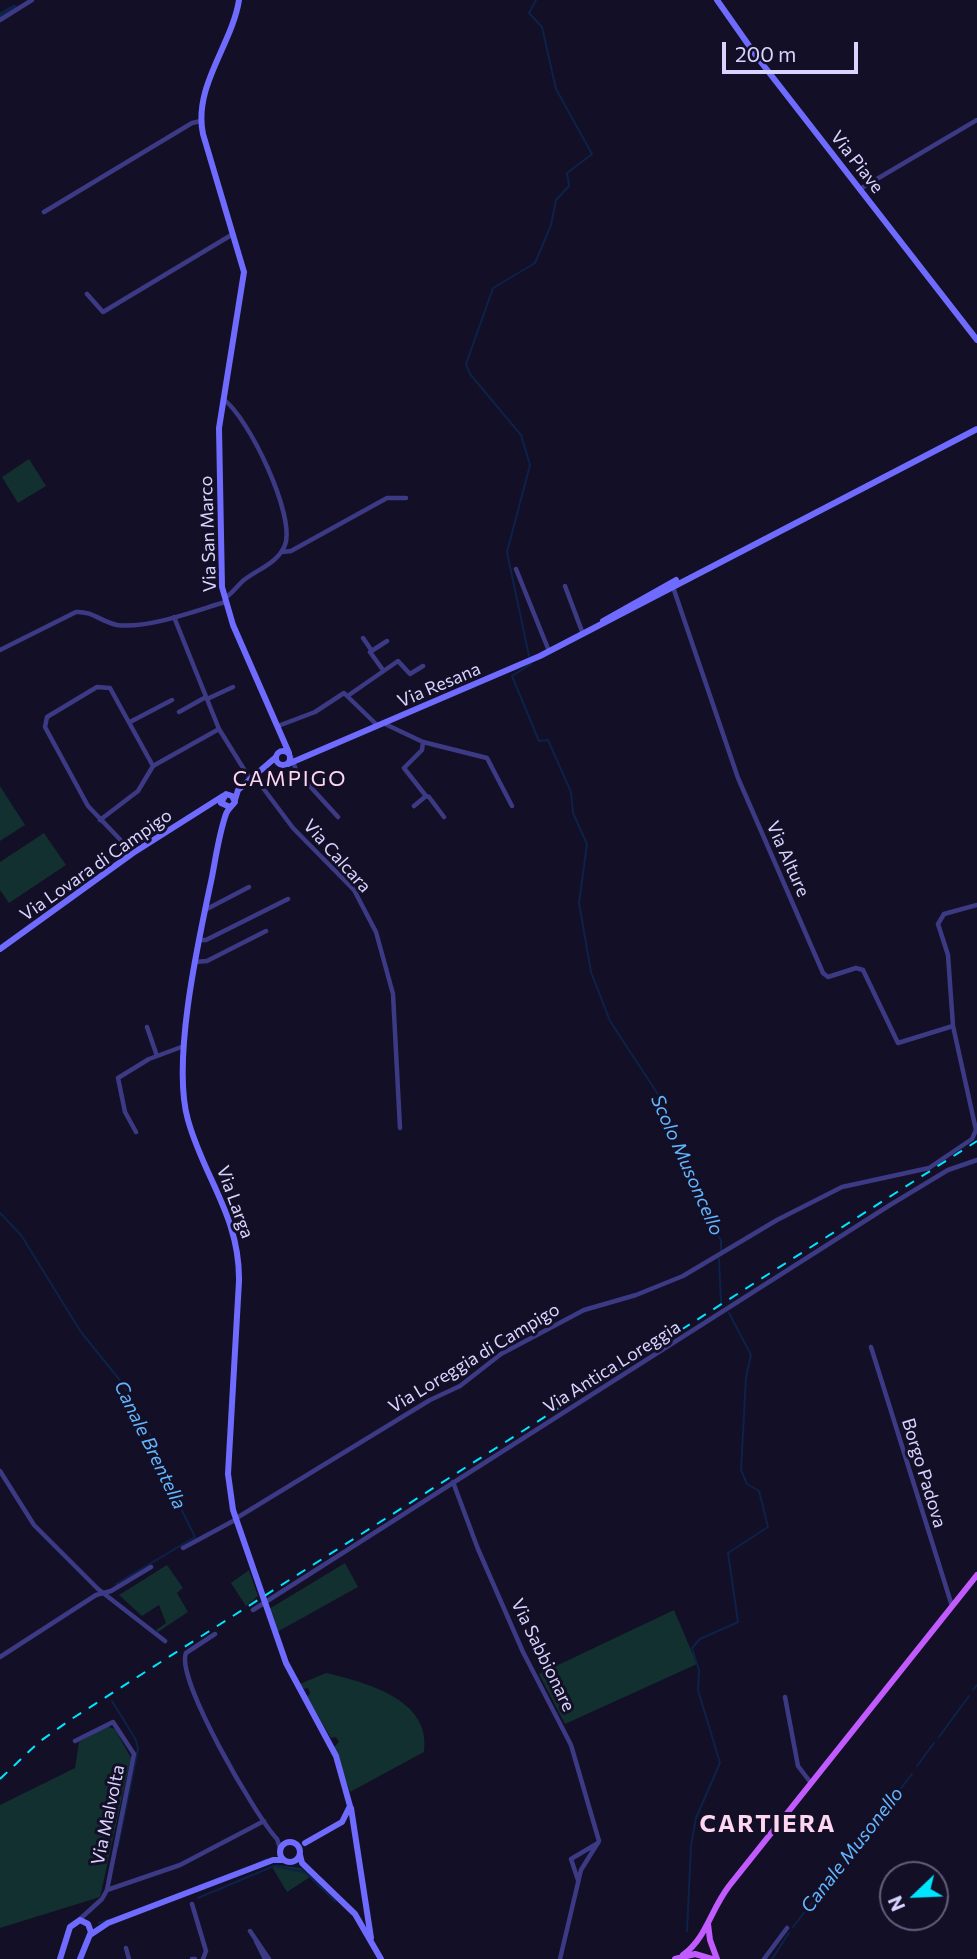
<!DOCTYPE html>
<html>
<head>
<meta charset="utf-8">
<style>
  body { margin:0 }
  #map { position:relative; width:977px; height:1959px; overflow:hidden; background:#130f26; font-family:Commissioner,sans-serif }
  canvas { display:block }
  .north { position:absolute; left:879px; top:1861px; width:70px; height:70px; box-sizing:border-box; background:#130f26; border:2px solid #625e7d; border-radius:50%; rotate:247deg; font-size:19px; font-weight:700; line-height:28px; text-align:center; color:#d9d4ff }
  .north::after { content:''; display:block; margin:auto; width:24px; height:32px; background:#00e5ff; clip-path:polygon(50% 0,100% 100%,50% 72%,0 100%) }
  .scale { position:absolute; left:722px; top:42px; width:136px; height:32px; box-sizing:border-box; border:4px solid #d9d4ff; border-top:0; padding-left:9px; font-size:21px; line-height:24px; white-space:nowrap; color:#d9d4ff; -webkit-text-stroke:5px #130f26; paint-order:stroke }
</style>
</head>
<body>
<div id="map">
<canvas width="977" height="1959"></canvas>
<div class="north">N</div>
<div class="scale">200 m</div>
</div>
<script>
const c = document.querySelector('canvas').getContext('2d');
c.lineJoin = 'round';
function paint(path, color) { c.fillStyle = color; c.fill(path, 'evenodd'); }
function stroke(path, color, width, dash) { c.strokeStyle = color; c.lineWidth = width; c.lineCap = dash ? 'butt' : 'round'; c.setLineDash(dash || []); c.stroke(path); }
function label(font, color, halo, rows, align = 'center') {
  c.font = font + ' Commissioner,sans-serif'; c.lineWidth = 6; c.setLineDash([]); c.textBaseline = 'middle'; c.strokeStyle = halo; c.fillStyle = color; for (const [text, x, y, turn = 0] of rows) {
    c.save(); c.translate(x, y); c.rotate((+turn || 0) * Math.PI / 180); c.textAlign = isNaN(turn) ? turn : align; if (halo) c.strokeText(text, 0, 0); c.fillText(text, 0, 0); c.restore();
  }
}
const green = new Path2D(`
  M 29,459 L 46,486 L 18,503 L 2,477 Z
  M 0,786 L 25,825 L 0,841 Z
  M 44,833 L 66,865 L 9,903 L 0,890 L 0,862 Z
  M 345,1563 L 358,1587 L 277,1632 L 269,1609 Z
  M 167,1565 L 183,1588 L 177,1593 L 188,1612 L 158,1632 L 156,1630 L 166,1623 L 159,1605 L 142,1616 L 119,1595 Z
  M 249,1570 L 258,1596 L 246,1606 L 231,1583 Z
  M 674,1610 L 697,1664 L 565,1724 L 539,1674 Z
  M 326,1673 C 363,1682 432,1698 424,1752 L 350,1792 L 334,1747 L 339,1742 L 336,1737 L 331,1738 L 307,1697 L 310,1693 L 308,1688 L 304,1689 L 300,1684 Z
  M 106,1726 L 115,1729 L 131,1758 L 100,1897 L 0,1928 L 0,1805 L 75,1768 L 79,1742 Z
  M 276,1865 L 301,1868 L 310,1877 L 287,1892 L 272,1867 Z`);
const stream = new Path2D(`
  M 529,656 L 507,552 L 530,465 L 521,435 L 470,374 L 466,364 L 493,288 L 535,263 L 551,225 L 556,200 L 569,186 L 567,173 L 592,154 L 556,89 L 542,27 L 529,13 L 536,0
  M 531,664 L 512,676 L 539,741 L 548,740 L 571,792 L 573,813 L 587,844 L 579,903 L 591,972 L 610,1021 L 661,1099 L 675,1140 L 721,1241 L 721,1250
  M 0,1213 L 21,1235 L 81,1332 L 123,1384 L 150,1435 L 162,1470 L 195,1537 L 116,1584
  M 719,1259 L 721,1303
  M 973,1690 L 977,1685
  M 112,1701 L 136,1740 L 138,1749 L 118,1846
  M 939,1737 L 969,1696
  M 917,1766 L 934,1743
  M 260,1862 L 267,1859
  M 306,1873 L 335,1901
  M 198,1898 L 274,1866 L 304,1872
  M 99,1923 L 108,1920
  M 793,1927 L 912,1774
  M 687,1931 L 691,1845 L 696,1818 L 720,1763 L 698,1690 L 699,1670 L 692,1648 L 700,1639 L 738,1622 L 728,1553 L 768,1527 L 759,1491 L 747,1484 L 741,1470 L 746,1377 L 751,1355 L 729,1313
  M 772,1959 L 789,1933`);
const river = new Path2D(`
  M 0,17 L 14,9`);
const street = new Path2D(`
  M 0,20 L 32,0
  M 860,189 L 977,120
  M 44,212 L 192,123 L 201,121
  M 87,294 L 103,312 L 233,234
  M 223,399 C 248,416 296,516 285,545 C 278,563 258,569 244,580 C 237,586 232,594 225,598
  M 282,552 L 291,551 L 387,498 L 406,498
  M 516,569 L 549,651
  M 565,586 L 583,634
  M 673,587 L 738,778 L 823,973 L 828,977 L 856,968 L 863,970 L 898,1043 L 953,1026
  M 174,617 L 219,729 L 250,779
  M 363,638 L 372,651
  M 0,650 L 76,612 C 92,611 102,622 117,625 C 148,629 195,611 225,602
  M 383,670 L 370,652 L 387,641
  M 349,695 L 398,661 L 410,674 L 423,666
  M 207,699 L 233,687
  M 179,712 L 206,697
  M 130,722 L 172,700
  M 385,724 L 423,742 L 422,750 L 404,768 L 426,796
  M 278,726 L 315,712 L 344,693 L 377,725
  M 423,742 L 487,758 L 512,806
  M 291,757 L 297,772 L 338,817
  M 254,776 L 293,828 L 354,890 L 376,932 L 393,994 L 400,1128
  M 414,806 L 426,796 L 429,797 L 444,817
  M 100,820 L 138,791 L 153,766 L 219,729
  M 133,853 L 88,806 L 45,727 L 47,717 L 97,687 L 110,688 L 153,766
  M 205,910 L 249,887
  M 199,940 L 206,940 L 288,899
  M 195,962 L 207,961 L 266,931
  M 147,1027 L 157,1056
  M 136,1132 L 125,1112 L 118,1078 L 149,1059 L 184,1046
  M 871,1347 L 952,1606
  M 0,1471 L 34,1525 L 98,1589 L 165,1641
  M 453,1482 L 478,1549 L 523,1652 L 571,1745 L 599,1841 L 581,1870 L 560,1959
  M 235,1519 L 430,1400 L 460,1386 L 501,1354 L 584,1310 L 636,1295 L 683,1276 L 777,1220 L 842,1187 L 929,1168 L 972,1139 L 976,1130 L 953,1026 L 948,955 L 938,924 L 944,914 L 977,905
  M 183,1548 L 235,1520
  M 253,1610 L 890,1205 L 948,1170 L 977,1160
  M 215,1634 L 186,1653 C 175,1678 256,1817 277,1839 L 280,1848
  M 0,1657 L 96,1595 L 111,1591 L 151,1567
  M 785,1697 L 798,1766 L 811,1783
  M 75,1741 L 113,1722 L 134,1754 L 107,1890 L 102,1899 L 80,1919
  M 578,1880 L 571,1859 L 598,1843
  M 107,1890 L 180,1865 L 264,1821
  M 192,1904 L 206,1951 L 203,1959
  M 250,1931 L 269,1959
  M 256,1941 L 265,1959
  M 126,1948 L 129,1959
  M 192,1959 L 195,1959
  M 764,1959 L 787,1928`);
const secondary = new Path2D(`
  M 239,0 C 232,45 193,86 203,134 L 244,272 L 219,428 L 222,587 L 233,625 L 289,753
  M 717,0 L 757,57 L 977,340
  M 603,621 L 676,580
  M276 758a7 7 0 1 1 14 0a7 7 0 1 1-14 0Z
  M 288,764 L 540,656 L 977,429
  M 235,800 L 238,790 L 276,757
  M 230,807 L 221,803 L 226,794 L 232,796 L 235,802 C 232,806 228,809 226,814 C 219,834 216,856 212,877 C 199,938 171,1061 188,1120 C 204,1178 240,1217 239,1281 L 228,1474 L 233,1510 L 286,1663 L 336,1756 L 350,1806 L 342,1822 L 305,1843
  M 0,949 L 133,853 L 223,796
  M 351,1808 L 371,1938
  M280 1852a10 10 0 1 1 20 0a10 10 0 1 1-20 0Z
  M 300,1855 L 302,1863 L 355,1914 L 381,1959
  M 90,1935 L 108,1923 L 273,1860 L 284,1860
  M 60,1959 L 70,1927 L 80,1920 L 88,1924 L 91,1932 L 80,1959`);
const primary = new Path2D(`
  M 708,1924 L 710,1940 L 717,1959
  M 683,1955 C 707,1937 710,1911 729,1886 L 977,1575
  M 675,1959 L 695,1954 L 712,1959`);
const rail = new Path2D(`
  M 0,1779 L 39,1742 L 70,1720 L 977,1141`);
const streetNames = [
  ["Via Piave",857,162,52],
  ["Via San Marco",208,534,-92],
  ["Via Resana",439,685,-23],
  ["Via Calcara",337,856,48],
  ["Via Alture",788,859,66],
  ["Via Lovara di Campigo",96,865,-35],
  ["Via Larga",235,1202,70],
  ["Via Loreggia di Campigo",474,1358,-31],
  ["Via Antica Loreggia",612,1367,-32],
  ["Borgo Padova",924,1473,73],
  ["Via Sabbionare",543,1655,64],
  ["Via Malvolta",108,1815,-78]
];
const waterNames = [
  ["Scolo Musoncello",687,1165,66],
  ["Canale Brentella",150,1445,64],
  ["Canale Musonello",852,1850,-52]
];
const quarterNames = [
  ["CAMPIGO",290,779]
];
const districtNames = [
  ["CARTIERA",768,1824]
];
paint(green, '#12302f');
stroke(stream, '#0c2248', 2);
stroke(river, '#0c2248', 8);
stroke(street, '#3d3a85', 4.5);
stroke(secondary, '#6f6bff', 6);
stroke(primary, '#c25bff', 6);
stroke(rail, '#00e5ff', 2, [10, 9]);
label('18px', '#d9d4ff', '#130f26', streetNames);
label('italic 19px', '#62b6ff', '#130f26', waterNames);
c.letterSpacing = '2px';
label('21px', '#ffd6f0', '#130f26', quarterNames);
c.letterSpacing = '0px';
c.letterSpacing = '2px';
label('bold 24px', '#ffd6f0', '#130f26', districtNames);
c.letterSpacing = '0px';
</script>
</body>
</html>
